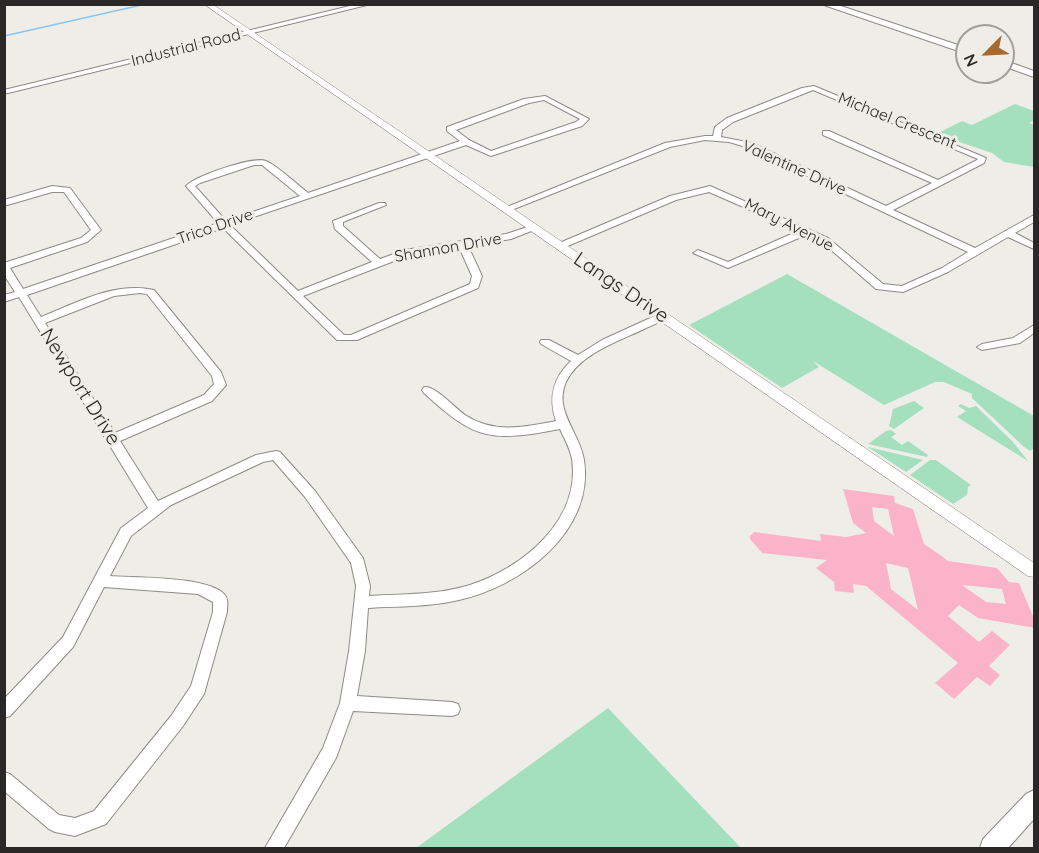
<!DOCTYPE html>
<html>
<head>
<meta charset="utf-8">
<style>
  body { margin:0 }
  #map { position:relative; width:1039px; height:853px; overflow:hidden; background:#efede8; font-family:Quicksand,sans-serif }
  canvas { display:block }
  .frame { position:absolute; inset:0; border:6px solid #292826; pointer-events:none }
  .north { position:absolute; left:955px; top:24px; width:60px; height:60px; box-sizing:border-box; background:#efede8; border:2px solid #a09e9a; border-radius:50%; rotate:246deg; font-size:16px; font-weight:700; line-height:24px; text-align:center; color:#292826 }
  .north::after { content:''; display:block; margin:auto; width:21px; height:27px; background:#a7692f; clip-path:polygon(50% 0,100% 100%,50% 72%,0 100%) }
</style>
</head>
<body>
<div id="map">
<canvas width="1039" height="853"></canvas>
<div class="frame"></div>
<div class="north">N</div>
</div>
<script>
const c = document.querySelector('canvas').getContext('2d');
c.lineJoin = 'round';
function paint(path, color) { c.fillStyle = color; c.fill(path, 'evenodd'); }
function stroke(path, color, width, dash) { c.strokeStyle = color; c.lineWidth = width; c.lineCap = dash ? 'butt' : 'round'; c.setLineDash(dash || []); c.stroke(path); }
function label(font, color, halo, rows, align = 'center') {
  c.font = font + ' Quicksand,sans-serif'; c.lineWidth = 6; c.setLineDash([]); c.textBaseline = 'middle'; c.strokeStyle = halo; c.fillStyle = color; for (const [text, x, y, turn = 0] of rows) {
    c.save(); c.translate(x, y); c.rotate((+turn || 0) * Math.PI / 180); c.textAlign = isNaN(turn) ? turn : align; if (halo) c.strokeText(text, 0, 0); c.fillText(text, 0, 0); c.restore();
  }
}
const green = new Path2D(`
  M 1015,104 L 1034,111 L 1034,120 L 1029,123 L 1034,125 L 1034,167 L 1004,162 L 992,153 L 936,134 L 962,121 L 972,125 Z
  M 787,274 L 1034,416 L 1034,448 L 1030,451 L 1024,447 L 972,398 L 972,394 L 944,382 L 935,382 L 884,405 L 813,361 L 819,367 L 782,388 L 689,325 Z
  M 914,401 L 924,408 L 894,429 L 889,426 L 893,409 Z
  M 961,404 L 969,408 L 976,406 L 1013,442 L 1028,461 L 957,417 L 966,411 L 958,406 Z
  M 891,430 L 896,434 L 891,437 L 902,445 L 908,441 L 928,455 L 927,457 L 868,444 L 886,431 Z
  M 868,447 L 923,460 L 906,472 Z
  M 930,460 L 936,460 L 971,485 L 968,487 L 967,495 L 953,504 L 910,475 Z
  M 608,708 L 741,848 L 416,848 Z`);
const stream = new Path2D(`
  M 4,36 L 146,4`);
const building = new Path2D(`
  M 843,489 L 894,496 L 895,503 L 913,509 L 924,544 L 943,557 L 948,561 L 997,568 L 1009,582 L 1019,583 L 1035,621 L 1035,628 L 978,618 L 959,605 L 948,616 L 979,642 L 992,631 L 1010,645 L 989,666 L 1000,675 L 990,686 L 977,677 L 954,699 L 935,683 L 958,663 L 866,586 L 853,584 L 854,593 L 835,591 L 834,582 L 816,568 L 827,560 L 762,553 L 750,539 L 750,536 L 754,532 L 821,541 L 820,534 L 846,537 L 866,533 L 853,523 ZM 872,507 L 888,509 L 894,536 L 874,521 ZM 886,563 L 908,568 L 918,610 L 891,589 ZM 962,585 L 1002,589 L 1006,604 L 986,602 Z`);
const minor = new Path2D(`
  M 358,4 L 371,4 L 4,94 L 4,90 Z
  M 814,86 L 986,158 L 984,163 L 893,210 L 975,248 L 1034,215 L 1034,222 L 1015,233 L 1034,243 L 1034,249 L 1008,237 L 948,272 L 903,292 L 876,289 L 822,242 L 806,235 L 728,268 L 693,253 L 698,250 L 728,262 L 798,231 L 709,192 L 676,200 L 563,248 L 557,248 L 557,244 L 670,196 L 710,186 L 828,238 L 883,284 L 902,286 L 942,268 L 968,252 L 746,147 L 729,142 L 705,140 L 670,147 L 509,211 L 503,211 L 502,209 L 665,143 L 705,136 L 713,136 L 715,127 L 727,118 L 802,88 ZM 813,90 L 978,159 L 977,160 L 938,180 L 829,131 L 823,131 L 823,135 L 932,183 L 886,206 L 752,143 L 721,137 L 722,130 L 733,122 Z
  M 545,96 L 589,119 L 582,126 L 491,156 L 466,145 L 230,225 L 298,291 L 372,262 L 335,229 L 333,221 L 379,203 L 385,203 L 386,205 L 343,222 L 343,226 L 380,259 L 405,250 L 506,234 L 534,225 L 539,228 L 511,239 L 468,246 L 482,276 L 478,288 L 357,340 L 337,340 L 223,228 L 27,295 L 41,317 C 76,303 115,281 154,290 L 221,372 L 226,385 L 212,401 L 120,441 L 158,501 L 256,455 L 276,451 L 280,452 L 315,491 L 363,558 L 370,586 L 369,596 C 403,594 438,595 470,585 C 523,568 581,520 572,459 C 570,448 564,438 560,429 C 491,442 476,441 424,393 L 422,390 L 424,387 C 435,385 455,408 465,415 C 494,434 525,427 556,421 C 548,397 553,378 571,361 L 541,344 L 540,342 L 541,340 L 549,340 L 578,355 L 602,340 L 659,314 L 663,313 L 668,316 C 662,322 652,325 644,329 C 619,341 579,354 566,382 C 553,410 580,433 584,460 C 595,531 522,586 459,600 C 430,607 399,606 368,608 L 365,651 L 357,696 L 452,702 L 458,704 L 460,709 L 458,714 L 452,716 L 353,711 L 336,758 L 284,848 L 265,848 L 323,748 L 340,703 L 349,651 L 356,586 L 351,563 L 305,497 L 273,460 L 263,462 L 171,505 L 131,536 L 110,576 C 136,578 207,576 224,594 C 229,599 227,606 227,612 L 204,694 L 183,726 L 106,824 L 75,836 L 55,832 L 49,829 L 4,791 L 4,772 L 10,774 L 59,815 L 75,818 L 94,811 L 171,716 L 191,686 L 213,612 L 213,602 L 198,594 L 104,587 L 73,647 L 10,716 L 4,718 L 4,699 L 63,637 L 121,528 L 148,508 L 19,297 L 4,302 L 4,295 L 15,292 L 4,275 L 4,263 L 81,238 L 91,230 L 64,192 L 52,192 L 4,206 L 4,200 L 52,186 L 70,188 L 101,230 L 87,242 L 10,268 L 23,289 L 218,223 L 186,186 C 195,176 253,156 266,161 C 276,165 298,185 308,193 L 460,141 L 447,131 L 447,127 L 524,99 ZM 544,100 L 580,119 L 576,122 L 491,151 L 469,140 L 456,130 L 529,103 ZM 254,165 L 262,165 L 300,196 L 226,221 L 195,186 L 200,183 ZM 459,247 L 472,276 L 470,284 L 351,335 L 344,335 L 303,296 L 407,256 ZM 140,293 L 147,294 L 212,376 L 214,384 L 204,395 L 115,433 L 45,323 L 114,296 Z
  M 1034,325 L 1034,333 L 1020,343 L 982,350 L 977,347 L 982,344 L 1013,338 Z`);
const tertiary = new Path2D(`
  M 204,4 L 212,4 L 1034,563 L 1034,577 L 1028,576 Z`);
const secondary = new Path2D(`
  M 821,4 L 835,4 L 967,48 L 967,54 Z
  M 1003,60 L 1034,71 L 1034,77 L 1003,66 Z
  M 1034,790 L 1034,819 L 1008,848 L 980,848 L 983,839 L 1026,794 Z`);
const farStreetnames = [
  ["Industrial Road",186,48,-14],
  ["Michael Crescent",897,121,22],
  ["Valentine Drive",794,168,24],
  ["Mary Avenue",789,225,27],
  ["Trico Drive",215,227,-19],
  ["Shannon Drive",448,248,-10]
];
const streetNames = [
  ["Langs Drive",621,288,34],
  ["Newport Drive",80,387,58]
];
paint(green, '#a4e0be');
stroke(stream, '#89c5f0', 1.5);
paint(building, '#fab3c9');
stroke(minor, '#8c8b86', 2);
stroke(tertiary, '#8c8b86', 1);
stroke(secondary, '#8c8b86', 2);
paint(minor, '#fff');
paint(tertiary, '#fff');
paint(secondary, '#fff');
label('16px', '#292826', '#efede8', farStreetnames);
label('20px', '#292826', '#efede8', streetNames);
</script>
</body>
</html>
